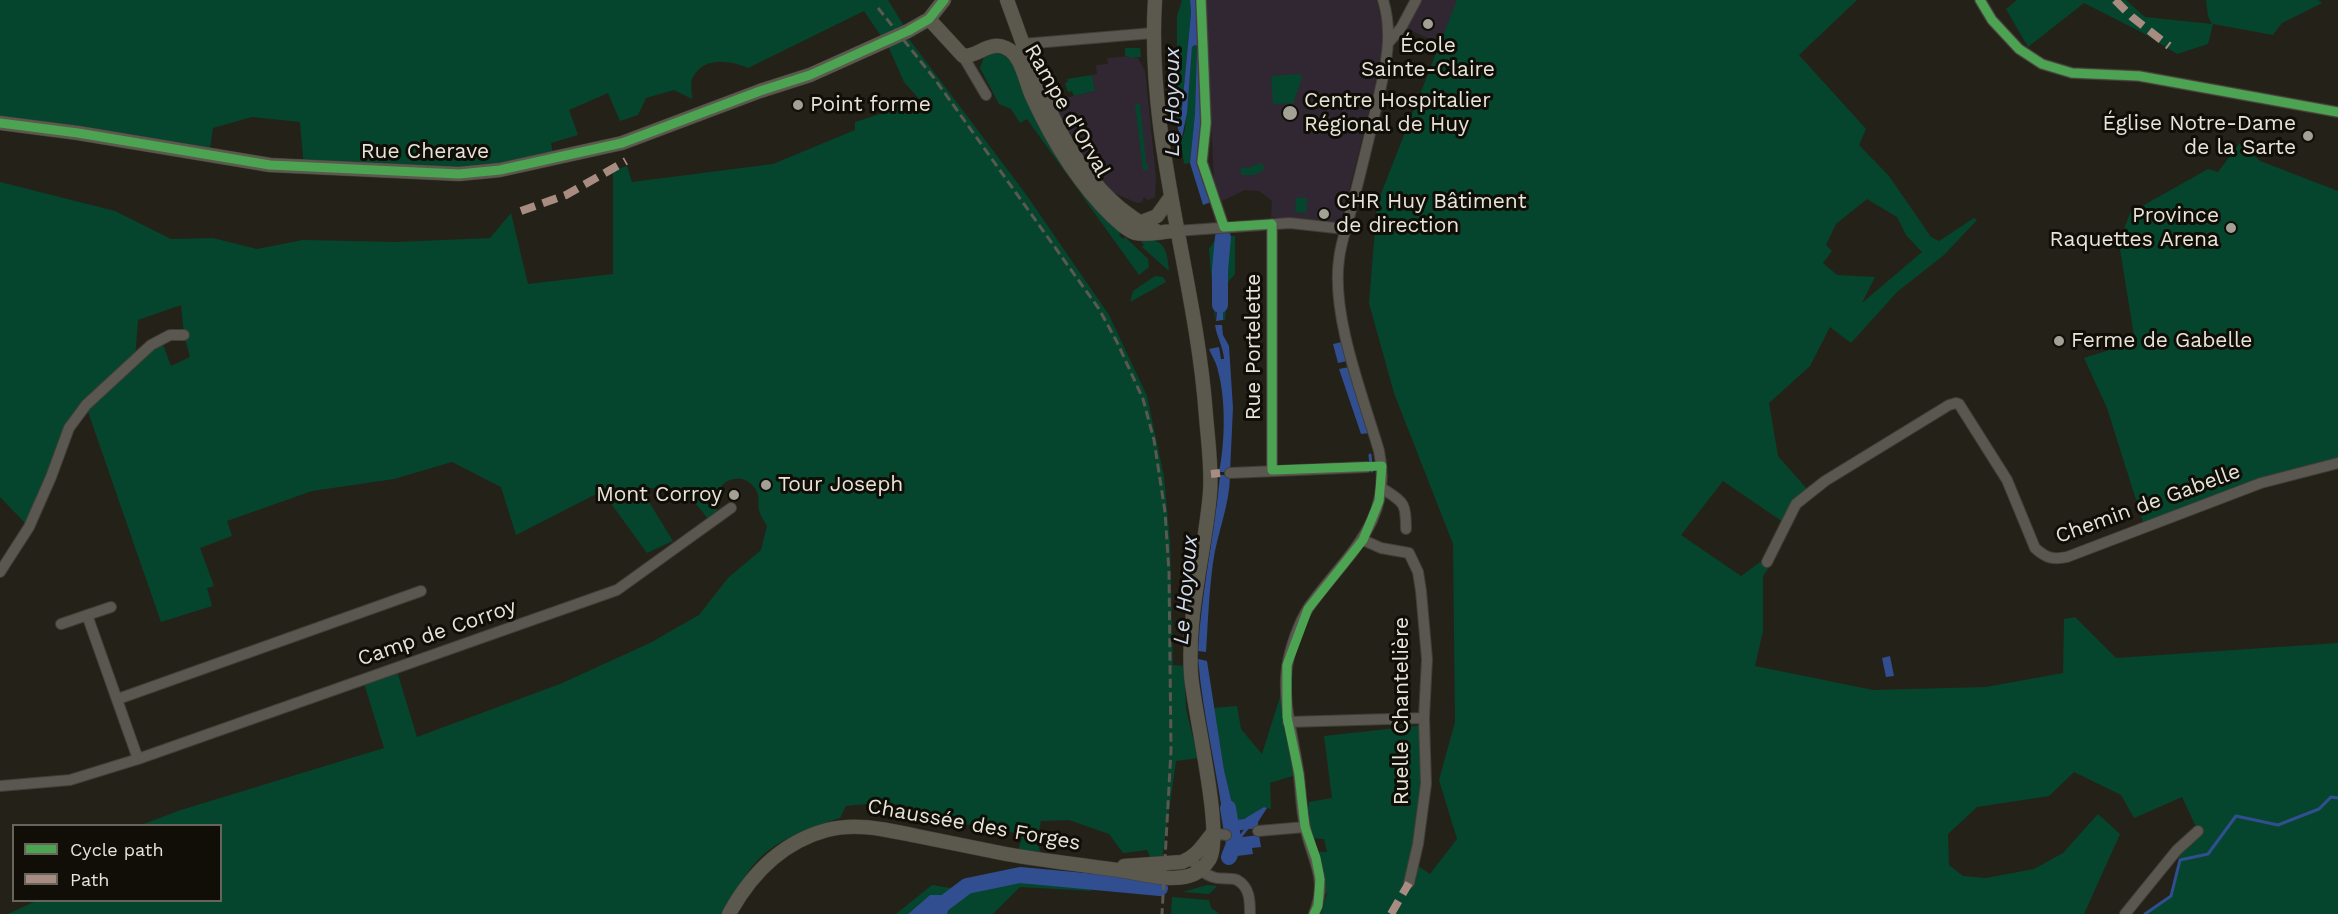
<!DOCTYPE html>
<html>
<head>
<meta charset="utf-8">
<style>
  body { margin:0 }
  #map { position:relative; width:2338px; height:914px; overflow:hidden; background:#242218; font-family:"Work Sans",sans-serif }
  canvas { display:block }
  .legend { position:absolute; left:12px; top:824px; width:210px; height:78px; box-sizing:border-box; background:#100e07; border:2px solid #66645b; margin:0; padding:8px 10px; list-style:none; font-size:18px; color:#e7e4d9 }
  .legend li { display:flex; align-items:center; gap:12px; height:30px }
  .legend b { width:30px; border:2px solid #66645b }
</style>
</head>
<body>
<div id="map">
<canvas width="2338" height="914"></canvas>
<ul class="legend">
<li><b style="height:8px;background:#4ca352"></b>Cycle path</li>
<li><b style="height:8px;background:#a88b81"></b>Path</li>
</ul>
</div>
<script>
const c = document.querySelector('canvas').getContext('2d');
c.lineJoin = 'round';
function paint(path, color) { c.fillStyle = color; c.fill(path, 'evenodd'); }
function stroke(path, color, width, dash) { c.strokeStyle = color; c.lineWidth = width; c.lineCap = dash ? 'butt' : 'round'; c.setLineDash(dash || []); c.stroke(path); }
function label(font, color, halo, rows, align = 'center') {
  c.font = font + ' "Work Sans",sans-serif'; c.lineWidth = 6; c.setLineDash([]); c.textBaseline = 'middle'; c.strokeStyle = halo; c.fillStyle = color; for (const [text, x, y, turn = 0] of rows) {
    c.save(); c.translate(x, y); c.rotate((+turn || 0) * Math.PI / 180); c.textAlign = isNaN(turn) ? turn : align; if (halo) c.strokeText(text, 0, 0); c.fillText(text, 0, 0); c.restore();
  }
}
const education = new Path2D(`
  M 1205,0 L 1377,0 L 1385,36 L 1382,58 L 1341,224 L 1271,217 L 1272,201 L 1259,191 L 1245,190 L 1222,201 L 1214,182 Z
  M 1419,0 L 1495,0 L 1455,7 L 1440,44 L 1406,28 Z
  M 1130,56 L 1130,58 L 1138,58 L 1145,71 L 1156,178 L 1155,197 L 1148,200 L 1144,197 L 1142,202 L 1137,203 L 1112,192 L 1102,184 L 1104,177 L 1088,155 L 1082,154 L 1052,101 L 1095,91 L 1092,75 L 1097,74 L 1096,65 L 1108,64 L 1107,58 Z`);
const green = new Path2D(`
  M 0,0 L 888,0 L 904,26 L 881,36 L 864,11 L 748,68 C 730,60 702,56 692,79 C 690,84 692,93 692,99 L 674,90 L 646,98 L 638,115 L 620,121 L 608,93 L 569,110 L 578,135 L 551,143 L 554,159 L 500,170 L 304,168 L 300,122 L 252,117 L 213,128 L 209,155 L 0,123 Z
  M 1182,0 L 1190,0 L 1191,13 L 1181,118 L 1177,124 L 1177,16 Z
  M 1457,0 L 1857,0 L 1799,55 L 1866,129 L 1859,145 L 1889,176 L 1931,237 L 1939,241 L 1974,218 L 1977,220 L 1944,255 L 1897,292 L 1851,343 L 1830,327 L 1810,366 L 1769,403 L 1778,456 L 1807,489 L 1783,522 L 1723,481 L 1681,535 L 1741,576 L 1763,560 L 1771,564 L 1763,576 L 1763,631 L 1755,666 L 1873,690 L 1986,687 L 2063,673 L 2064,619 L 2075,617 L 2116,658 L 2338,643 L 2338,914 L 2145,914 L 2171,896 L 2180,860 L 2177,850 L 2198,831 L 2182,797 L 2134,818 L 2121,795 L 2074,772 L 2049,796 L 1977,807 L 1948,834 L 1949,865 L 1963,876 L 1986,878 L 2034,869 L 2063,853 L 2098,814 L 2120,834 L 2084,914 L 1321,914 L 1327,893 L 1319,892 L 1314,852 L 1327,852 L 1324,839 L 1309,838 L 1305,827 L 1309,802 L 1332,798 L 1324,736 L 1424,725 L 1424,762 L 1415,864 L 1430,874 L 1457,839 L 1439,780 L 1455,722 L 1453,544 L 1394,393 L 1369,303 L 1377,204 ZM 1867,199 L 1897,217 L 1906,235 L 1922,252 L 1862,303 L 1875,277 L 1837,275 L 1823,263 L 1832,251 L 1826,245 L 1836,224 Z
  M 2017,0 L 2126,0 L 2145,17 L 2212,24 L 2208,16 L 2206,0 L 2318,0 L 2322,3 L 2282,23 L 2273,35 L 2213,24 L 2208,44 L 2177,54 L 2143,33 L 2084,3 L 2028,47 L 2006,9 Z
  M 909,39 L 1025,193 L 1109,315 L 1147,396 L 1164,477 L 1170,541 L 1173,665 L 1184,666 L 1186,709 L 1198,758 L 1176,761 L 1162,860 L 1152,861 L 1147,850 L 1123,853 L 1109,834 L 1069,820 L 1041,821 L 1037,840 L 1041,855 L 1018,850 L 1022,839 C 997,819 979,828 951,823 C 937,820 925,813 912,808 C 891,801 868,804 846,806 L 840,818 C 811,827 778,838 756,862 C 743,876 733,897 723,914 L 8,914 L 36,901 L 220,900 L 220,826 L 141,825 L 181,810 L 384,748 L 363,680 L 396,668 L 417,737 L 560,684 L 650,643 L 699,615 L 728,578 L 761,550 L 767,526 C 765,522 761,517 760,513 C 756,505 762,496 754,487 C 736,466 707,488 718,513 L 708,519 C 684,487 681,485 641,489 L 673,541 L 647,553 L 602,491 L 516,535 L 501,487 L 452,462 L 394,479 L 312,491 L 227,521 L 232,536 L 200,548 L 214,586 L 207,588 L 212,606 L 161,622 L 86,406 L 69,428 L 29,527 L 0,497 L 0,182 L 115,211 L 171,239 L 213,238 L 257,249 L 303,240 L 397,242 L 490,238 L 511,213 L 528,284 L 613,274 L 613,171 L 627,166 L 632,182 L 773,164 L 855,130 L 855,122 L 921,101 L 904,82 L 888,46 ZM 181,305 L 184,335 L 190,357 L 171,366 L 161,339 L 135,359 L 138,320 Z
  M 1195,45 L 1197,46 L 1195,113 L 1190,163 L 1184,164 L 1181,142 L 1185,130 L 1192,47 Z
  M 1125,48 L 1140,48 L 1141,57 L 1130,58 L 1129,56 L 1125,56 Z
  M 995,52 C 1017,56 1018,81 1026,98 C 1039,127 1062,170 1082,194 C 1093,208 1108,220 1121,233 L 1119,235 L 1123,239 L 1125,237 L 1148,259 L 1149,267 L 1139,275 L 1027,119 L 1020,123 L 1011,109 L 999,104 L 980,68 L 984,57 Z
  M 1301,74 C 1302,86 1295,92 1294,103 L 1273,104 L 1271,76 Z
  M 1092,75 L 1095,91 L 1074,96 L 1072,91 L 1068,92 L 1065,83 L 1068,82 L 1067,79 Z
  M 1135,104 L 1140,104 L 1146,162 L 1149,168 L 1143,171 Z
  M 2240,143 L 2260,161 L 2338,191 L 2338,459 L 2144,525 L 2107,408 L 2084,358 L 2135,342 L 2119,243 L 2130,213 L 2208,169 L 2218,172 Z
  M 1261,163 L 1265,169 L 1254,175 L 1241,175 L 1241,167 L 1248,168 Z
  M 1296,198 L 1307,198 L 1306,213 L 1295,212 Z
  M 1235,236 L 1235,274 L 1228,282 L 1225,320 L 1223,320 L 1223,290 L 1216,310 L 1215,321 L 1209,249 L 1217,237 Z
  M 1139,239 C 1165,238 1167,249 1169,271 L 1142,247 L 1144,245 Z
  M 1155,276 L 1163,277 L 1166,282 L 1130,302 L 1133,291 Z
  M 1281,694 L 1287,694 L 1299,774 L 1270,783 L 1271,809 L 1264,807 L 1252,816 L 1236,821 L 1224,770 L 1214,708 L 1237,706 L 1241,729 L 1262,754 Z
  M 1020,875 L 1080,881 L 1092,891 L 1020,887 L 993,914 L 947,914 L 954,895 L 930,895 L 908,914 L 896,914 L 932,885 L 950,888 Z
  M 1207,885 L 1217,886 L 1209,894 L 1183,892 Z
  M 1172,897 L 1209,900 L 1211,908 L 1220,914 L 1171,914 Z`);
const water = new Path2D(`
  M 1190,0 L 1197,0 L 1201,128 L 1197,162 L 1211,202 L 1203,205 L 1190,163 L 1195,113 L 1197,46 L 1195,45 L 1192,47 L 1187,113 L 1181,142 L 1177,124 L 1181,118 L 1191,13 Z
  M 1220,284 L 1223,290 L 1223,320 L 1216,321 Z
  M 1215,325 L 1222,325 L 1223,335 L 1229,346 L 1233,408 L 1230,472 L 1219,472 C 1225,443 1226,400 1218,371 C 1217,364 1212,356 1209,349 L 1219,347 L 1221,359 L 1224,359 C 1223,346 1217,338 1215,325 Z
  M 1342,342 L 1347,361 L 1338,363 L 1333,344 Z
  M 1349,367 L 1369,433 L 1361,434 L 1339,369 Z
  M 1220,475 L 1230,475 C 1230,505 1217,533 1213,563 C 1209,592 1208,622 1206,652 L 1198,651 C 1201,592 1215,534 1220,475 Z
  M 1890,656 L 1894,676 L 1886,677 L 1882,658 Z
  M 1198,659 L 1207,661 L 1224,770 L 1236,820 L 1244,819 L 1264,807 L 1267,808 L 1258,822 L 1258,828 L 1225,832 C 1218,774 1203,717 1198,659 Z
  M 1259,835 L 1261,847 L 1252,848 L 1253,854 L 1229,857 L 1226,839 Z
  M 930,895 L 954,895 L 947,914 L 908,914 Z`);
const stream = new Path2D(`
  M 1370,455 L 1371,465
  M 1372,468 L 1372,471
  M 1237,841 L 1248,827
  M 2145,914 L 2171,896 L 2180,860 L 2208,854 L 2236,816 L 2278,825 L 2319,809 L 2331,797 L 2338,798`);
const river = new Path2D(`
  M 1220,305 L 1220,270 L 1223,237
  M 1228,808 L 1234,844 L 1229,857
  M 930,914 L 967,886 L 1020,875 L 1160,888`);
const street = new Path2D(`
  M 1201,0 L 1206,123 L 1202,162 L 1224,227
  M 1980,0 L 1992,20 L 2019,49 L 2042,64 L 2072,73 L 2139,76 L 2338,112
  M 1389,42 L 1401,28 L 1416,0
  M 1023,44 L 1153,33
  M 963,56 L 986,95
  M 1272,224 L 1272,470
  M 1176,231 L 1290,223 L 1345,229
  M 1230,473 L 1367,467
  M 1382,488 C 1404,503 1406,502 1406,529
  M 1363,540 L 1381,548 L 1409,553 L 1418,572 L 1421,591 L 1427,659 L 1424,718 L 1426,784 L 1418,844 L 1409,883
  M 1767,562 L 1796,504 L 1825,481 L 1949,405 L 1956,403 L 1959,404 L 2007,480 L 2035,548 C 2046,558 2053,560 2067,557 L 2261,483 L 2338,463
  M 0,572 L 29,527 L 51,477 L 69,428 L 86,405 L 151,345 L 170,335 L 184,335
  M 87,615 L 138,759
  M 61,624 L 111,607
  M 118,699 L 421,591
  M 1288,722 L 1424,718
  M 0,786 L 70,780 L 138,759 L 617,590 L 731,508
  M 1258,831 L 1305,827
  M 1212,833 L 1226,835
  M 1191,859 C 1197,866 1203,874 1213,877 C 1220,880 1230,877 1237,880 C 1250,887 1250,901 1250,914
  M 1314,914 C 1329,878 1311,858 1305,826 C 1301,809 1301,792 1299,776 C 1294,739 1282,704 1287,667 C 1290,648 1299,622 1309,607 C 1346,555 1394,522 1379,451 C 1363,396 1331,316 1339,259 C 1341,241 1348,224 1352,206 C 1361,172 1369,138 1377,104 C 1385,69 1394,35 1383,0
  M 2125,914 L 2177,850 L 2198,831`);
const secondary = new Path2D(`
  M 1007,0 C 1034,73 1058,156 1120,208 C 1132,217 1141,225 1155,230
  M 929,19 L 963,56 C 978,57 989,40 1006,48 C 1022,55 1025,81 1032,96 C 1052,140 1078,183 1113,217 C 1120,223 1126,230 1135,233 C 1148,236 1163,231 1176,231
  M 0,123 L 78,133 L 270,165 L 459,174 L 500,170 L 622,143 L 760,91 L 810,75 L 908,31 L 929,19 L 944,0
  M 1139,223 L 1157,216 L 1170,198
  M 1124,866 L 1182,862 C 1197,856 1202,846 1212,834
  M 729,914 C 751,874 782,842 827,830 C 857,822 887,830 917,836 C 947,842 977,848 1006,854 C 1045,861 1085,865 1124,871 C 1144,874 1174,883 1194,874 C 1199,872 1206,865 1209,860 C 1225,836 1193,709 1191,674 C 1187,612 1205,553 1210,493 C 1212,468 1208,441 1206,416 C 1196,276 1146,142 1155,0`);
const rail = new Path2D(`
  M 878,8 L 934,78 L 1099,309 L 1117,342 L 1143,399 L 1154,440 L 1165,512 L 1169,572 L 1171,750 L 1162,914`);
const quiet = new Path2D(`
  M 2115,0 L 2132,17 L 2169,46
  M 521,211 L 566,195 L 626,161
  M 1211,474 L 1220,473
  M 1391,914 L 1409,883`);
const cycleway = new Path2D(`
  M 1201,0 L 1206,123 L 1202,162 L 1224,227 L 1272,224 L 1272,470 L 1382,466 L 1379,501 L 1363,540 L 1308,609 L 1287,665 L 1287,717 L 1299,774 L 1305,827 L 1316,858 L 1320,879 L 1318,906 L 1314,914
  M 1980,0 L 1992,20 L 2019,49 L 2042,64 L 2072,73 L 2139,76 L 2338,112
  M 0,123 L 78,133 L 270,165 L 459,174 L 500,170 L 622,143 L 760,91 L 810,75 L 908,31 L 929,19 L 944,0`);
const markers = [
  [1428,24,6,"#a3a095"],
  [798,105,6,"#a3a095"],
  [1290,113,8,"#a3a095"],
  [2308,136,6,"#a3a095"],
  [1324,214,6,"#a3a095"],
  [2231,228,6,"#a3a095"],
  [2059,341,6,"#a3a095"],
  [766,485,6,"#a3a095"],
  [734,495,6,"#a3a095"]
];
const poiNames = [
  ["École",1428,46,"center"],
  ["Sainte-Claire",1428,70,"center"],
  ["Centre Hospitalier",1304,101],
  ["Régional de Huy",1304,125],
  ["Point forme",810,105],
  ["Église Notre-Dame",2296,124,"right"],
  ["de la Sarte",2296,148,"right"],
  ["CHR Huy Bâtiment",1336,202],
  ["de direction",1336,226],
  ["Province",2219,216,"right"],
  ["Raquettes Arena",2219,240,"right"],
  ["Ferme de Gabelle",2071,341],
  ["Tour Joseph",778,485],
  ["Mont Corroy",722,495,"right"]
];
const streetNames = [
  ["Rampe d'Orval",1067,111,60],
  ["Rue Cherave",425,152],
  ["Rue Portelette",1254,347,-90],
  ["Chemin de Gabelle",2148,504,-20],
  ["Camp de Corroy",437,633,-19],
  ["Ruelle Chantelière",1402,711,-90],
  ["Chaussée des Forges",974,825,10]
];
const waterNames = [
  ["Le Hoyoux",1173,102,-90],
  ["Le Hoyoux",1186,590,-85]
];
paint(education, '#302733');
paint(green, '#05452d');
paint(water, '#314e90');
stroke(stream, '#314e90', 3);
stroke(river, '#314e90', 16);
stroke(street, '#413e37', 12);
stroke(secondary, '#413e37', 15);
stroke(street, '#59574f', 10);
stroke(secondary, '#5b594e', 14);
stroke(rail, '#5a5850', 3, [9, 4.5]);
stroke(quiet, '#a88b81', 8, [15, 8]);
stroke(cycleway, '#4ca352', 9);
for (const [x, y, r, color] of markers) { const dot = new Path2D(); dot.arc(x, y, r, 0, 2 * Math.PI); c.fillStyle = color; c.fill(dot); stroke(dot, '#100e07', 2); }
label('21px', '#e7e4d9', '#100e07', poiNames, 'left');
label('21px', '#e7e4d9', '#100e07', streetNames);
label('italic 22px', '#cfd9ee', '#100e07', waterNames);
</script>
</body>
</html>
